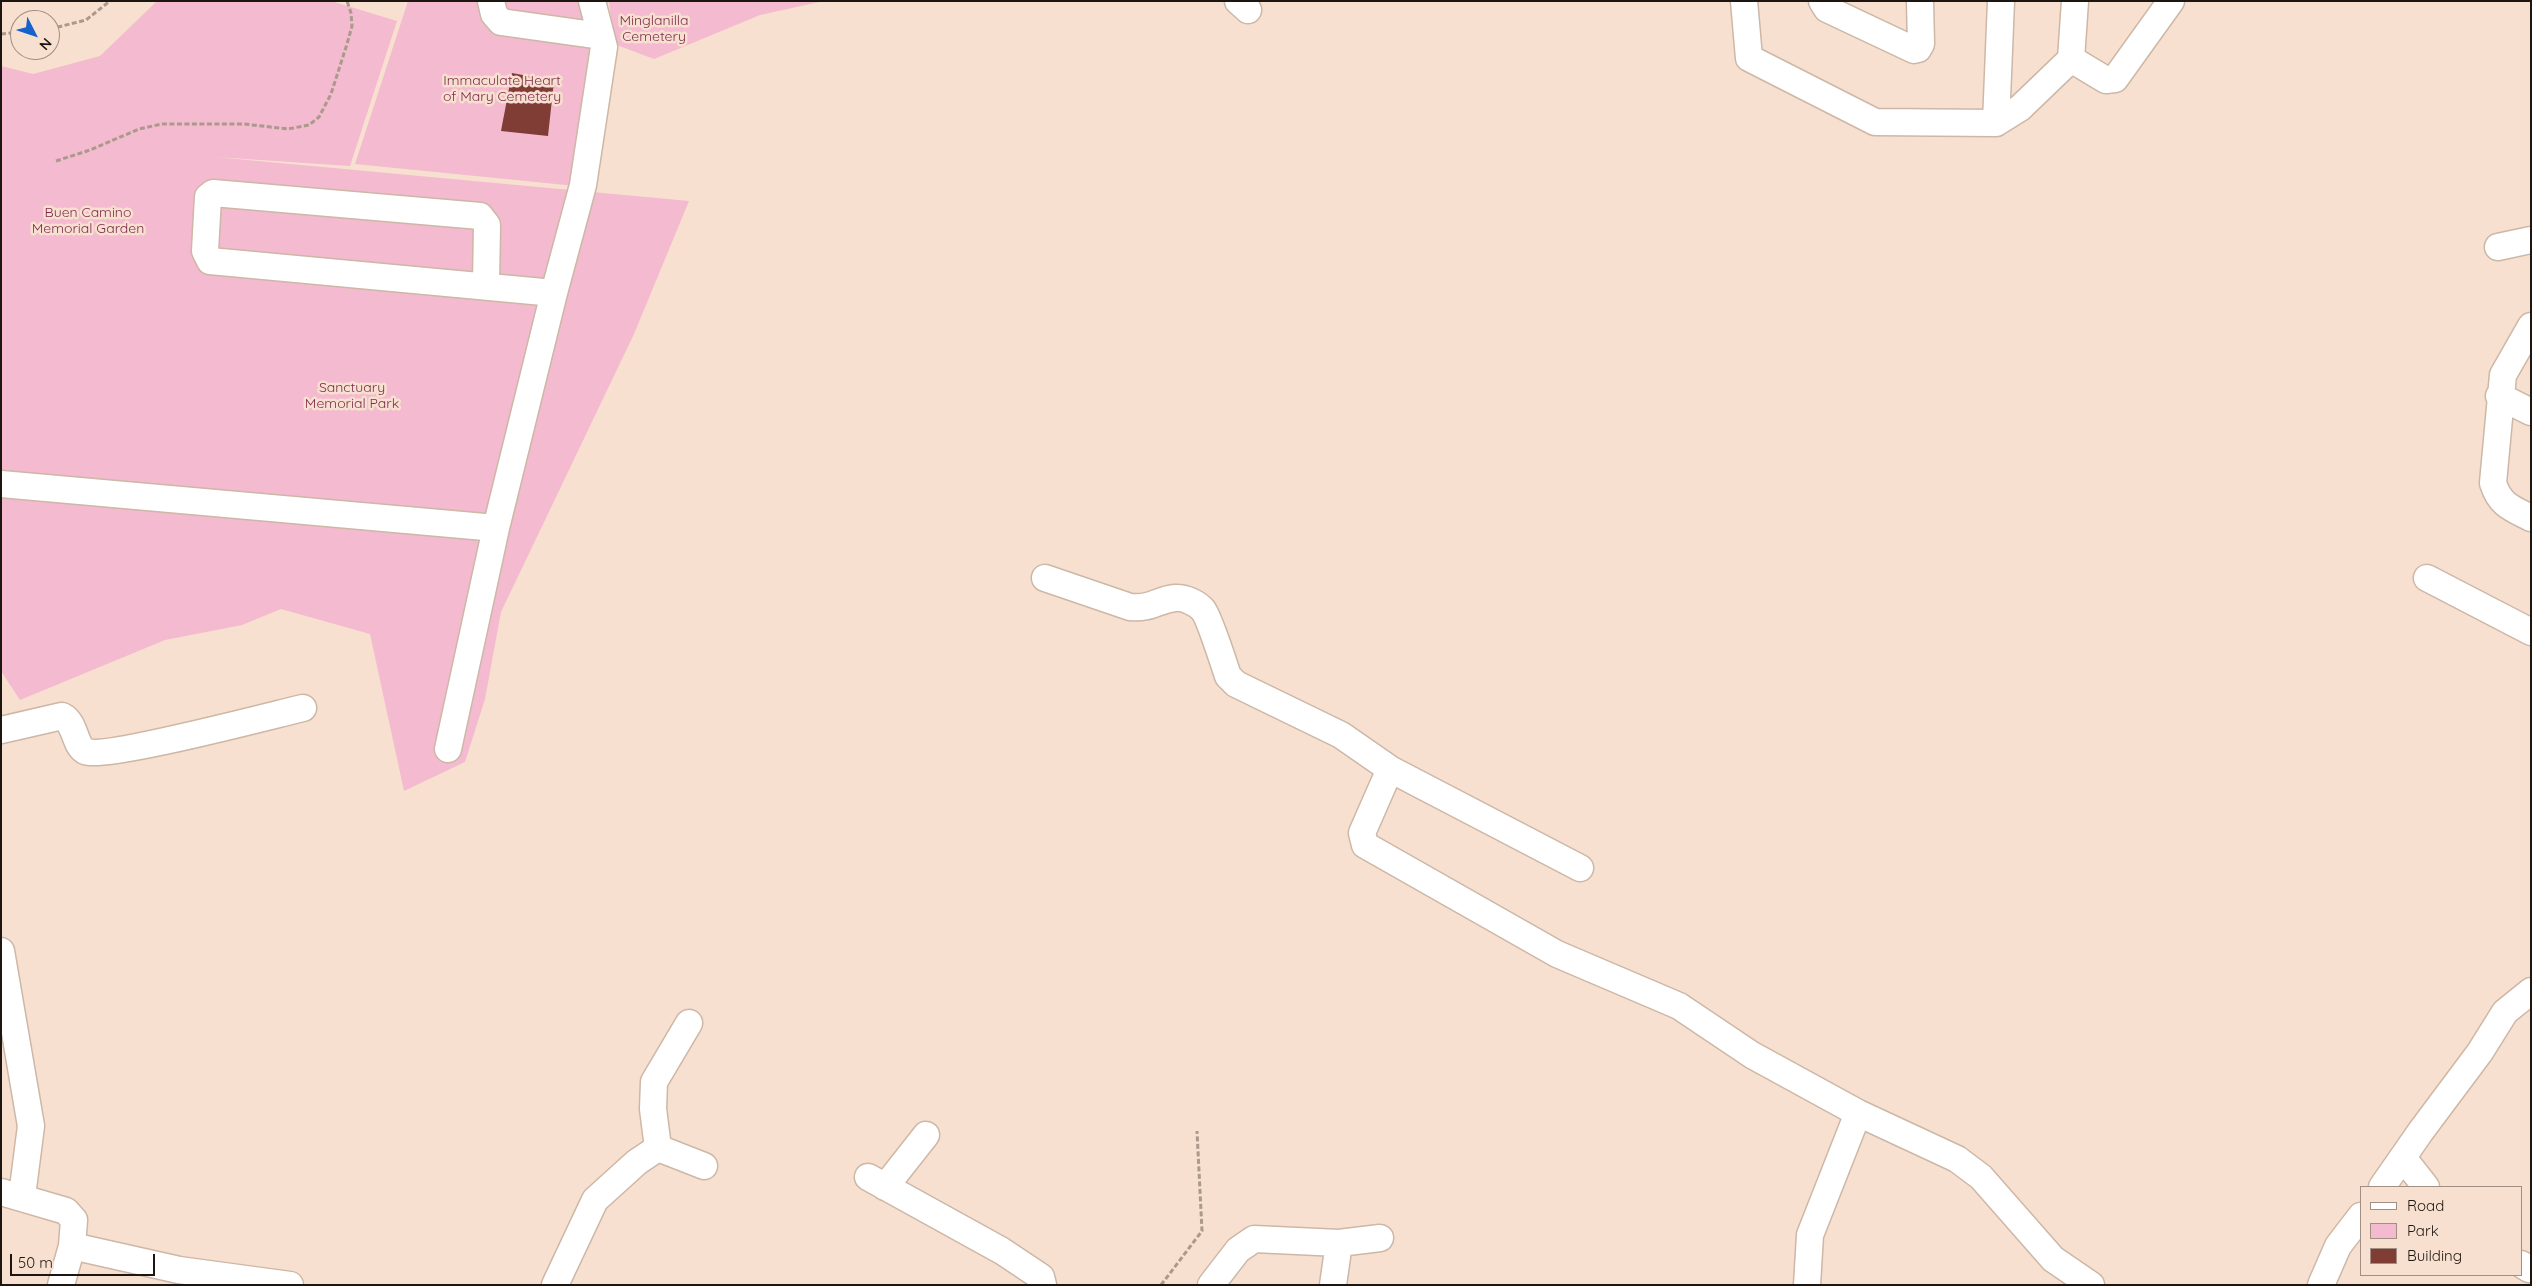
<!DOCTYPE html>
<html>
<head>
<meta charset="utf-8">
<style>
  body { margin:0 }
  #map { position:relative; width:2532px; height:1286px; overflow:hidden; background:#f7e0cf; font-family:Quicksand,sans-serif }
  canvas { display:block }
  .frame { position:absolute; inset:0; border:2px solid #1d150f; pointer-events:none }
  .legend { position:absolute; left:2360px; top:1186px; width:162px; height:90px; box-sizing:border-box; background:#f7e0cf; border:1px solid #a08f82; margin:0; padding:6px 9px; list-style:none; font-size:15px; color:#1d150f }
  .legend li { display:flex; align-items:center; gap:10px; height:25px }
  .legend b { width:25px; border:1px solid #a08f82 }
  .north { position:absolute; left:10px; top:10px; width:50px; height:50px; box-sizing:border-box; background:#f7e0cf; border:1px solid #a08f82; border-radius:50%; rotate:131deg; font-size:14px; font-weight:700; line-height:20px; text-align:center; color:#1d150f }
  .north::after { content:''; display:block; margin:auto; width:18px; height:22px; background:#1562cd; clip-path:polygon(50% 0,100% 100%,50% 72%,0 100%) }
  .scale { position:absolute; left:10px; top:1254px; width:145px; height:22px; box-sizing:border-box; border:2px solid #1d150f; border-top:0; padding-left:6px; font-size:15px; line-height:18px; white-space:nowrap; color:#1d150f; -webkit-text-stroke:4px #f7e0cf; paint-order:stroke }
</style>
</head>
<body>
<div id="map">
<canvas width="2532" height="1286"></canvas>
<div class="frame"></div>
<ul class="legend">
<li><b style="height:6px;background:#fff"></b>Road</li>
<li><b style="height:14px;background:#f4bacf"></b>Park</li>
<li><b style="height:14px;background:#803d36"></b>Building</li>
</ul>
<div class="north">N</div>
<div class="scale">50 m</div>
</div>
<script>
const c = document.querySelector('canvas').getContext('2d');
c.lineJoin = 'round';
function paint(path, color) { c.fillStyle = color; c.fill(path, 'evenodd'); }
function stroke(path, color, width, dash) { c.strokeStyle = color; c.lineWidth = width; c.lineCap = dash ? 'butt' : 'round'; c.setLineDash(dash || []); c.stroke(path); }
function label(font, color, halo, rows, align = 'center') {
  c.font = font + ' Quicksand,sans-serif'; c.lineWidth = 5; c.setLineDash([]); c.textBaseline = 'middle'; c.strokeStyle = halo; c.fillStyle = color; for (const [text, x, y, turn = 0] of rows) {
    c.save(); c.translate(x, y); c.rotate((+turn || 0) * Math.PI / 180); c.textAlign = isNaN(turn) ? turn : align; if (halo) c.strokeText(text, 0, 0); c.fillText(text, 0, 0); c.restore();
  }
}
const green = new Path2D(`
  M 157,1 L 331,1 L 397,21 L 350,166 L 215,157 L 689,201 L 634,334 L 501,612 L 485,699 L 465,762 L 404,791 L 370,634 L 281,609 L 242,625 L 165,640 L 20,700 L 1,671 L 1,66 L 33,74 L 100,56 Z
  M 408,1 L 586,1 L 599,46 L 576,186 L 355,164 Z
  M 609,1 L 824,1 L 760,15 L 654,59 L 614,44 Z`);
const building = new Path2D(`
  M 512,73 L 554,81 L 548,136 L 501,131 Z`);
const path = new Path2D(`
  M 50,29 L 86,20 L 110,1
  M 1,34 L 20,32
  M 56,161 L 90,150 L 139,129 L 162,124 L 244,124 L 288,129 L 309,125 L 319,117 L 331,94 L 347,44 L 352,26 L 351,13 L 347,1
  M 1161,1285 L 1202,1231 L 1197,1131`);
const minor = new Path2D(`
  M 491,1 L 494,14 L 501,22 L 601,36
  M 1238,1 L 1248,10
  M 1744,1 L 1749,58 L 1875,122 L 1996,123 L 2020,108 L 2071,59 L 2075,1
  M 1822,1 L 1827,9 L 1914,50 L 1918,49 L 1921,44 L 1920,1
  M 2071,59 L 2106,80 L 2115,79 L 2171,1
  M 1996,123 L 2001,1
  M 2498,247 L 2531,240
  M 486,285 L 487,225 L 480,216 L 213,193 L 208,197 L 205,251 L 210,261 L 554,293
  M 2531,326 L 2503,375 L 2493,483 C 2500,505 2511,508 2531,518
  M 2499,396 L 2531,412
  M 1,484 L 496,528
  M 1045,578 L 1130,607 C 1152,609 1157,600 1175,598 C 1184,597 1197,603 1203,610 C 1209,617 1224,664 1228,676 L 1236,684 L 1341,735 L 1390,769 L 1580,868
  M 2427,578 L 2531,632
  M 1,730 L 62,716 C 76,723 74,745 85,751 C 103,760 273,715 303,708
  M 448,749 L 496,528 L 554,293 L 583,185 L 604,47 L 592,1
  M 1390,769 L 1362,833 L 1365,845 L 1557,954 L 1679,1006 L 1752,1055 L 1858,1113 L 1957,1159 L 1981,1177 L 2053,1259 L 2091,1285
  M 1,951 L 31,1126 L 22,1196
  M 658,1148 L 653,1109 L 654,1082 L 689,1023
  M 2404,1159 L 2426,1187
  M 868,1177 L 1002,1251 L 1041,1277 L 1043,1285
  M 885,1187 L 926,1135
  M 2382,1187 L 2421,1131 L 2480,1052 L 2505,1012 L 2531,991
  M 1,1192 L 66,1211 L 74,1220 L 72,1246 L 61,1285
  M 72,1246 L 179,1270 L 290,1285
  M 2521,1264 L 2529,1269
  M 555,1285 L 595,1200 L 637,1162 L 658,1148 L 704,1166
  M 1211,1285 L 1238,1250 L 1254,1239 L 1339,1243 L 1380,1238
  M 1333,1285 L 1339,1243
  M 1807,1285 L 1810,1235 L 1858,1113
  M 2321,1285 L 2338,1246 L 2361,1216`);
const parkNames = [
  ["Minglanilla",654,21],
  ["Cemetery",654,37],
  ["Immaculate Heart",502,81],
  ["of Mary Cemetery",502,97],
  ["Buen Camino",88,213],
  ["Memorial Garden",88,229],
  ["Sanctuary",352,388],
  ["Memorial Park",352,404]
];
paint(green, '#f4bacf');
paint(building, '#803d36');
stroke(minor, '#cdb7a6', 29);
stroke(path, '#ab998c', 3, [5, 2.5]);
stroke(minor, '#fff', 26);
label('14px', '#802b51', '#f7e0cf', parkNames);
</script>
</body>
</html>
